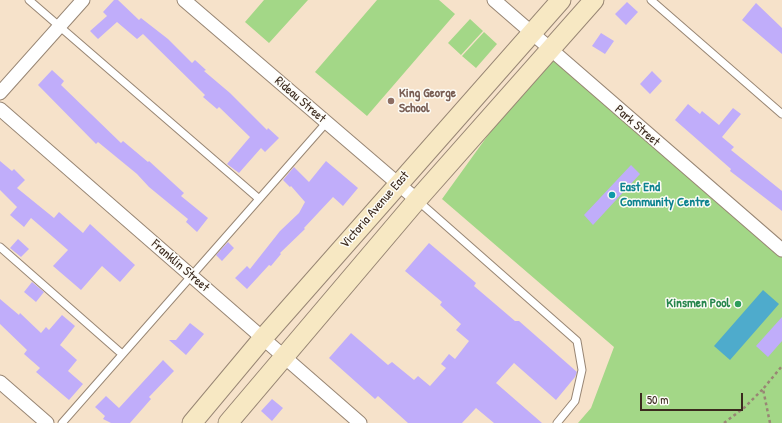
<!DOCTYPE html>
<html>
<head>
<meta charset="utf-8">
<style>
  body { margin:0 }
  #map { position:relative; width:782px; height:423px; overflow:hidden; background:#f6e2ca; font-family:"Patrick Hand",sans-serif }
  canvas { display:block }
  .scale { position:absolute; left:640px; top:393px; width:103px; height:18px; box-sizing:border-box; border:2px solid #3b2a1e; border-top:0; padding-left:5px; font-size:12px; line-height:14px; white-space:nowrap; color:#3b2a1e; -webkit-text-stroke:3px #fdfcf7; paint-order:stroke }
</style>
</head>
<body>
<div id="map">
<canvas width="782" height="423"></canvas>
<div class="scale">50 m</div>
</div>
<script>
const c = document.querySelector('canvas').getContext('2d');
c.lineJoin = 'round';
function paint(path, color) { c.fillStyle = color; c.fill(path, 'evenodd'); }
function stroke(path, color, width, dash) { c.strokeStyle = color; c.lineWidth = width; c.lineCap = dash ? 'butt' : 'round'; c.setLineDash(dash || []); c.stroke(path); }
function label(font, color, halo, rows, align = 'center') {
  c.font = font + ' "Patrick Hand",sans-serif'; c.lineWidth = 3; c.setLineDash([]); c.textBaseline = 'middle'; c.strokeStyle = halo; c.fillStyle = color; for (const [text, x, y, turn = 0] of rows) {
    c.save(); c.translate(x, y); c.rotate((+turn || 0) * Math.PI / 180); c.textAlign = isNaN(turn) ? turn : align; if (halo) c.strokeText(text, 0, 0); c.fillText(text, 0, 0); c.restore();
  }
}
const green = new Path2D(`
  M 264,0 L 308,0 L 269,43 L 245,22 Z
  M 377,0 L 439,0 L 455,14 L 367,116 L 315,72 Z
  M 470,19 L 483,31 L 461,55 L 448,43 Z
  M 484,32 L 497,44 L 476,68 L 462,56 Z
  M 550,49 L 782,250 L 782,423 L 578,423 L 591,408 L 614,347 L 442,199 Z`);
const water = new Path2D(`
  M 763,290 L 779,304 L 730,360 L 714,346 Z`);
const building = new Path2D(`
  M 114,0 L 118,0 L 139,20 L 141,18 L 168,39 L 192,63 L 195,60 L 206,70 L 204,71 L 230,93 L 267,130 L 268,128 L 279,138 L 265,152 L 261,148 L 239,173 L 227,164 L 250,137 L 219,107 L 217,109 L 203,97 L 205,95 L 143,34 L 137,39 L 117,22 L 98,39 L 90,31 L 107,16 L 103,12 Z
  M 627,2 L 638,12 L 626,25 L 615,14 Z
  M 756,3 L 782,28 L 782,54 L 742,20 Z
  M 601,33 L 614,41 L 605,54 L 592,46 Z
  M 52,70 L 64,81 L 61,85 L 121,143 L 123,141 L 148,162 L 149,161 L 184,193 L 181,196 L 208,218 L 197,232 L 186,222 L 188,219 L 149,187 L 137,174 L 98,142 L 96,144 L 38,85 Z
  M 652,71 L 662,81 L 650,94 L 640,84 Z
  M 688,104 L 700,114 L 702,111 L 719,125 L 733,108 L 741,114 L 722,137 L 734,147 L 731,150 L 782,191 L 782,211 L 730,171 L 731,169 L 675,120 Z
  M 0,161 L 12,171 L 14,169 L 25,180 L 17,188 L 54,218 L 59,212 L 83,233 L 90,224 L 135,265 L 120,282 L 102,266 L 81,290 L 53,266 L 68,250 L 31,218 L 24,227 L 10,215 L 17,207 L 0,190 Z
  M 326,161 L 358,188 L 343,206 L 333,197 L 304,228 L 305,229 L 280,253 L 281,254 L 271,266 L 269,265 L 247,289 L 235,278 L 247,266 L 250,269 L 280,231 L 299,213 L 305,202 L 291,186 L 290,187 L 283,180 L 294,167 L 309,182 Z
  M 631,165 L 640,174 L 593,225 L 584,215 Z
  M 18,239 L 29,249 L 21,257 L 10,248 Z
  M 228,242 L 234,248 L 222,261 L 216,255 Z
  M 429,243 L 476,283 L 474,286 L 515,321 L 519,321 L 577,372 L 575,377 L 556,400 L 514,363 L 496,383 L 542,423 L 494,423 L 476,408 L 462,423 L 408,423 L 378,396 L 375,399 L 329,358 L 351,333 L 388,365 L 392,362 L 414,380 L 418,376 L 430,386 L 446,368 L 441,364 L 449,354 L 455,359 L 469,341 L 456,330 L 461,324 L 440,305 L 442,302 L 405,271 Z
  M 32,282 L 44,292 L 36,302 L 24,292 Z
  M 0,299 L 19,315 L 20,313 L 41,333 L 46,327 L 49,330 L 62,315 L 75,326 L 60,345 L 77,360 L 68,371 L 83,384 L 69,400 L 36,372 L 40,368 L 24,354 L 27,350 L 0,324 Z
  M 782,317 L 782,341 L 768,357 L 756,346 Z
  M 190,323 L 204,334 L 186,355 L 169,340 L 176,340 Z
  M 163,360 L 174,371 L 149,397 L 151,399 L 130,423 L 111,423 L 103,419 L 105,416 L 95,407 L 106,396 L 119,408 Z
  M 272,399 L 283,408 L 272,421 L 261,411 Z`);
const path = new Path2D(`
  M 724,423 L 745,407 L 763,389
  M 770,423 L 763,389 L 782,366`);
const lane = new Path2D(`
  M 29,0 L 258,198
  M 651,0 L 782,114
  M 417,200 L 577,341 L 582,370 L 575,401 L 557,423
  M 0,247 L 122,354
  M 62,423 L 326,123`);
const street = new Path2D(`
  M 184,0 L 417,200
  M 494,0 L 782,250
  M 0,93 L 83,0
  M 0,109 L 360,423
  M 0,382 L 47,423`);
const secondary = new Path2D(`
  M 192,423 L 263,338 L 561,0
  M 228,423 L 417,200 L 594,0`);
const markers = [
  [391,101,4,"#8d6e63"],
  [612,195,4,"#0f9aa8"],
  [738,304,4,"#2e9e5b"]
];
const educationNames = [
  ["King George",399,94],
  ["School",399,109]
];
const streetNames = [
  ["Rideau Street",300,100,41],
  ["Park Street",637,126,41],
  ["Victoria Avenue East",375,210,-49],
  ["Franklin Street",180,266,41]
];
const cultureNames = [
  ["East End",620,188],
  ["Community Centre",620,203]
];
const leisureNames = [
  ["Kinsmen Pool",730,304]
];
paint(green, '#a3d787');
paint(water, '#4eabcc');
paint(building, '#c0adfa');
stroke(lane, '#988674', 9);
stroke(street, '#988674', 15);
stroke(secondary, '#988674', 21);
stroke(path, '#988674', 2.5, [3, 3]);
stroke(lane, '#fff', 7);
stroke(street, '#fff', 13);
stroke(secondary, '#f7e8c3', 19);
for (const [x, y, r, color] of markers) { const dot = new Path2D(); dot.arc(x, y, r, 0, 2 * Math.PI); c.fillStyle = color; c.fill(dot); stroke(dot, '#fdfcf7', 1.5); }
label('bold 13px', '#785e54', '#fdfcf7', educationNames, 'left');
label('13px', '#3b2a1e', '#fdfcf7', streetNames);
label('bold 13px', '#0d838f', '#fdfcf7', cultureNames, 'left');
label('bold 13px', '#27864d', '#fdfcf7', leisureNames, 'right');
</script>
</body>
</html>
